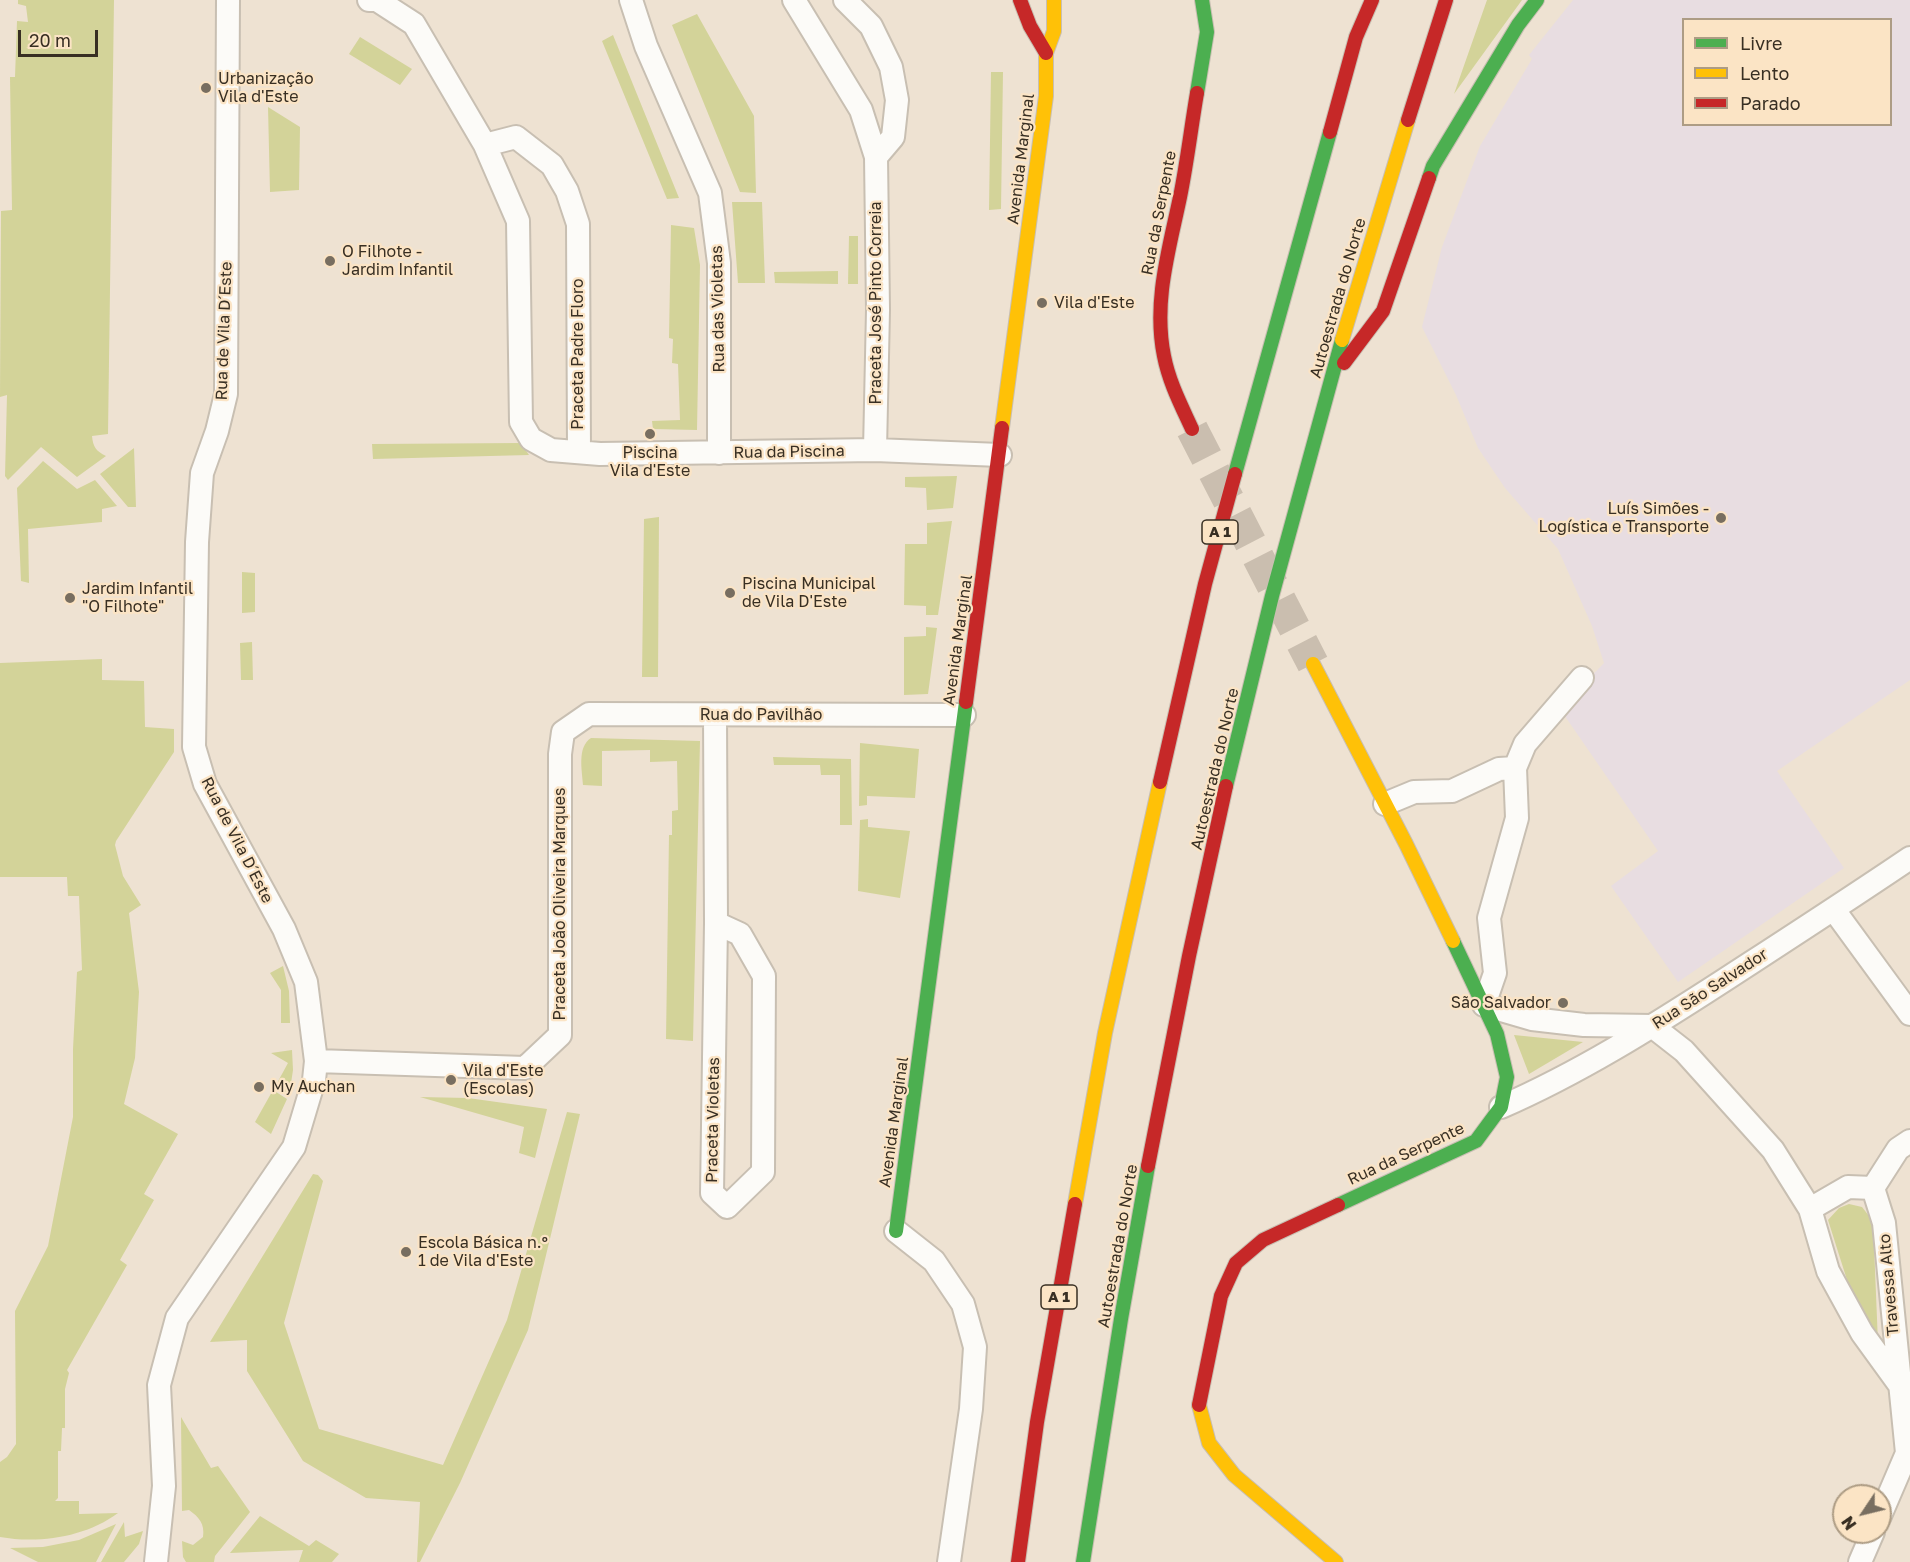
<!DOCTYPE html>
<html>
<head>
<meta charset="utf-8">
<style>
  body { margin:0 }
  #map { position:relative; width:1910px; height:1562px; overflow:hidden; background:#eee2d2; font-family:"Golos Text",sans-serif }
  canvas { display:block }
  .legend { position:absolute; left:1682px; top:18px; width:210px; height:108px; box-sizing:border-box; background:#fbe4c5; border:2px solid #ad9c84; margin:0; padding:8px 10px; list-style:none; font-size:18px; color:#382f23 }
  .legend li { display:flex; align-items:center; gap:12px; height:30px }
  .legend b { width:30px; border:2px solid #ad9c84 }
  .north { position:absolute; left:1832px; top:1484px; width:60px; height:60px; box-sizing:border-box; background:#fbe4c5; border:2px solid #ad9c84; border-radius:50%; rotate:235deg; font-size:16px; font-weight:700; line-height:24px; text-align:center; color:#382f23 }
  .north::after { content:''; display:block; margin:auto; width:21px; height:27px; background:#786e60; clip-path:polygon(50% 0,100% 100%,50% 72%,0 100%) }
  .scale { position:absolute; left:18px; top:30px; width:80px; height:27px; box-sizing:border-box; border:3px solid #382f23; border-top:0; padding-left:8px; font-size:18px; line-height:21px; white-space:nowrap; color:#382f23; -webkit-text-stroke:4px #fbe4c5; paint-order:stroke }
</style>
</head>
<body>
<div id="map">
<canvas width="1910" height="1562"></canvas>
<ul class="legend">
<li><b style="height:8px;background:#4caf50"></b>Livre</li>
<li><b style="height:8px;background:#ffc107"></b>Lento</li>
<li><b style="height:8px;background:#c62828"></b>Parado</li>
</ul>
<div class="north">N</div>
<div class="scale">20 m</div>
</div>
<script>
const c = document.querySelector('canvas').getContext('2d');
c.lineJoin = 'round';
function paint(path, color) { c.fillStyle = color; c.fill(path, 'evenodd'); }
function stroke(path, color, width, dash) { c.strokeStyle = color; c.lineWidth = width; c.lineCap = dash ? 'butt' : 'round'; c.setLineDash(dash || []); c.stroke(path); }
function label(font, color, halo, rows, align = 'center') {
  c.font = font + ' "Golos Text",sans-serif'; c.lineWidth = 4.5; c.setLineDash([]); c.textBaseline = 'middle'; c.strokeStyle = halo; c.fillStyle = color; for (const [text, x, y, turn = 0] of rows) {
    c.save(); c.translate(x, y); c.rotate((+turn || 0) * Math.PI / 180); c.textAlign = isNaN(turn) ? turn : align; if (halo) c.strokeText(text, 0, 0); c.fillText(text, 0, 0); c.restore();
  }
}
const industrial = new Path2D(`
  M 1573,0 L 1910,0 L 1910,680 L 1777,771 L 1844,868 L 1678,982 L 1611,886 L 1658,851 L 1560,709 L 1604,663 L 1592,626 L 1558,549 L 1505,488 L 1478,448 L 1456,395 L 1422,327 L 1442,247 L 1480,146 L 1532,59 L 1529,55 ZM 1684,20 L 1890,20 L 1890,124 L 1684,124 Z`);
const green = new Path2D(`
  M 18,0 L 114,0 L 108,434 L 92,436 C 93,447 96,451 106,456 L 77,477 L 41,447 L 8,480 L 5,476 L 7,395 L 0,397 L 1,211 L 12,210 L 10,77 L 15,77 L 17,21 L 28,22 L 26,6 L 18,4 Z
  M 1487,0 L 1522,0 L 1454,94 Z
  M 697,14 L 754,116 L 756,193 L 740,192 L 672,25 Z
  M 613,35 L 679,198 L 667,199 L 602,41 Z
  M 360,37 L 412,69 L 400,85 L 349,54 Z
  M 991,72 L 1003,72 L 1001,209 L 989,210 Z
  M 268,107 L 300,127 L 299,190 L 270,192 Z
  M 732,202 L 762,202 L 765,283 L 738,283 Z
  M 671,225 L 694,228 L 700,265 L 697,430 L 653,429 L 652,421 L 680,420 L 678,364 L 672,363 L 673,339 L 669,338 Z
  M 849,236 L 858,236 L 858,284 L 848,284 Z
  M 838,271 L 838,284 L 775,283 L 774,272 Z
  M 521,443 L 529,455 L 373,459 L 372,444 Z
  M 134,448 L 136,507 L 128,507 L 100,474 Z
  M 43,461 L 77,489 L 95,480 L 117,506 L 102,509 L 102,522 L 28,529 L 29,583 L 21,581 L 17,488 Z
  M 957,476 L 953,508 L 927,510 L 926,488 L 905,487 L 905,477 Z
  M 659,517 L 658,677 L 642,677 L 644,519 Z
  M 952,521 L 938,615 L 926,615 L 926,606 L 904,605 L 905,544 L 927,544 L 927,523 Z
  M 242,572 L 255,573 L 255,612 L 242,613 Z
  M 926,627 L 937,628 L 928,694 L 904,695 L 904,637 L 926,636 Z
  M 252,642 L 253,680 L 241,680 L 240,643 Z
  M 102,659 L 102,680 L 144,681 L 145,727 L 174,729 L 174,752 L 116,841 L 115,845 L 123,876 L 141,905 L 129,913 L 139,992 L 135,1058 L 124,1104 L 178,1134 L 144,1194 L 154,1200 L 120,1260 L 127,1265 L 67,1370 L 69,1373 L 65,1389 L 65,1428 L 62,1428 L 61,1451 L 58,1451 L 58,1498 L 55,1501 L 79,1501 L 79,1514 L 118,1513 C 86,1537 39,1544 0,1537 L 0,1462 L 7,1457 L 16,1444 L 15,1311 L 48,1246 L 73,1117 L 73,1049 L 77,972 L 82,970 L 79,896 L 68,896 L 67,877 L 0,877 L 0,663 Z
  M 591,738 L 700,741 L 693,1041 L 666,1039 L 669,835 L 672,835 L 672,811 L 678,810 L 677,761 L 650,762 L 650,750 L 602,751 L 602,786 L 583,785 C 582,770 577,747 591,738 Z
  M 860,743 L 919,749 L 915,798 L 867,796 L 867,805 L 859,806 Z
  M 773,757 L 851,759 L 852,825 L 840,825 L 840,775 L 821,775 L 820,765 L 774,765 Z
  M 868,819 L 868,827 L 910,831 L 900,898 L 858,891 L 860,820 Z
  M 283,966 L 289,991 L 290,1023 L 281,1023 L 281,990 L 270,973 Z
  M 1514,1035 L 1583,1042 L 1529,1074 Z
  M 292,1050 L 293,1070 L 290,1090 L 287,1093 L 276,1085 L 288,1063 L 271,1053 Z
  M 273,1090 L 287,1099 L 271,1134 L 255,1122 Z
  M 420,1097 L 468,1098 L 547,1109 L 535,1158 L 519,1153 L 524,1127 Z
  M 567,1112 L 580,1114 L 528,1330 L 460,1483 L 420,1562 L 417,1562 L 420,1502 L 366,1498 L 303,1461 L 247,1371 L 247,1340 L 210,1342 L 313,1174 L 318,1175 L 323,1181 L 284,1323 L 319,1429 L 443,1465 L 507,1320 Z
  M 1849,1204 L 1862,1207 L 1873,1221 L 1878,1343 L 1854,1302 L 1828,1220 L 1839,1208 Z
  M 181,1417 L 211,1468 L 218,1466 L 250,1512 L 215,1556 L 214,1562 L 186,1562 L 183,1557 L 182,1541 L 193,1545 L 203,1537 C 205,1524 199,1517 189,1510 L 182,1511 Z
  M 260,1516 L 309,1546 L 316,1540 L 339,1554 L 332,1562 L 299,1562 L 303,1550 L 230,1553 Z
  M 124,1522 L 125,1537 L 143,1531 L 139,1544 L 124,1562 L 101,1562 Z
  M 116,1524 L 96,1562 L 38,1562 L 10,1548 L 43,1547 L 79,1540 Z`);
const secondaryTunnel = new Path2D(`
  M 1192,429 L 1313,664`);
const street = new Path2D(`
  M 369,0 L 377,0 L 414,24 L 485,145 L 518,221 L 521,422 L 531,439 L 551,450 L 600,454 L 875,450 L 1000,455
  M 631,0 L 646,46 L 710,193 L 719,263 L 719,453
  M 794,0 L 861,110 L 876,157 L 878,310 L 875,450
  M 845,0 L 871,26 L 891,67 L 897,100 L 893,137 L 876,157
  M 485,145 L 516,137 L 552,165 L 567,191 L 578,224 L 579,452
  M 1582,678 L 1525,744 L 1515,768 L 1517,818 L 1489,918 L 1495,973 L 1484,1005 L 1532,1019 L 1584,1025 L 1652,1026
  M 715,715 L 716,923 L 740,934 L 764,976 L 763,1172 L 727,1207 L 712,1193 L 716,923
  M 1385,804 L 1414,792 L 1452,791 L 1499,769 L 1515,768
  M 1834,910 L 1910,1014
  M 1652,1026 L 1684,1051 L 1773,1150 L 1810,1209 L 1828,1271 L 1862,1333 L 1899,1384
  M 316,1061 L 525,1068 L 560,1035 L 560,754 L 563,732 L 589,714 L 964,715
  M 1501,1107 C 1579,1073 1652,1027 1723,981 C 1786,940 1848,900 1910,858
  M 1810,1209 L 1848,1187 L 1873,1188
  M 896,1231 L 934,1261 L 963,1304 L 975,1347 L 971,1409 L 949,1562
  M 1880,1516 L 1907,1453 L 1884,1223 L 1873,1188 L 1898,1149 L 1910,1141
  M 156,1562 L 164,1486 L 159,1385 L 177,1318 L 294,1147 L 314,1080 L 316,1061 L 306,982 L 284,929 L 205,784 L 194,747 L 197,542 L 202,473 L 217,431 L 226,394 L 228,0
  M 1860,1562 L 1873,1532`);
const fast = new Path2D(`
  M 1197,93 L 1207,32 L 1202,0
  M 1429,178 L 1433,166 L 1518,25 L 1537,0
  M 1235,474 L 1330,132
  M 1226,786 L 1272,596 L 1342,340
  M 1338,1205 L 1476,1141 L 1501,1107 L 1507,1077 L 1497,1034 L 1453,941
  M 896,1231 L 966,702
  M 1083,1562 L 1121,1319 L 1148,1166`);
const slow = new Path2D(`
  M 1342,340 L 1408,120
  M 1002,428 L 1046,96 L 1046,53 L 1054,31 L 1054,0
  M 1313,664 L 1406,844 L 1453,941
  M 1075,1204 L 1105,1033 L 1160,782
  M 1199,1405 L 1209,1443 L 1234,1475 L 1336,1562`);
const jam = new Path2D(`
  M 1020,0 L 1030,26 L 1046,53
  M 1408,120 L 1446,0
  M 1330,132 L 1356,37 L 1372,0
  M 1344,363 L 1383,311 L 1429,178
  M 1192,429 C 1181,405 1169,382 1164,356 C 1153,302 1169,250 1180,197 C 1187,163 1191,128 1197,93
  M 966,702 L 1002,428
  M 1160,782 L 1205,584 L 1235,474
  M 1148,1166 L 1189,956 L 1226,786
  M 1199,1405 L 1221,1296 L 1236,1263 L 1263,1240 L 1338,1205
  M 1018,1562 L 1037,1422 L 1075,1204`);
const markers = [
  [206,88,6,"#786e60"],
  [330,261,6,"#786e60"],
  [1042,303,6,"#786e60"],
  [650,434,6,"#786e60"],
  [1721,518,6,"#786e60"],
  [730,593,6,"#786e60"],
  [70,598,6,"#786e60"],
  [1563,1003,6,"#786e60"],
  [451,1080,6,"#786e60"],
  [259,1087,6,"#786e60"],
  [406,1252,6,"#786e60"]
];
const shields = [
  [1220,532,36],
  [1059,1297,36]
];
const shieldNames = [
  ["A 1",1220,532],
  ["A 1",1059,1297]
];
const poiNames = [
  ["Urbanização",218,79],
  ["Vila d'Este",218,97],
  ["O Filhote -",342,252],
  ["Jardim Infantil",342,270],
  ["Vila d'Este",1054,303],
  ["Piscina",650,453,"center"],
  ["Vila d'Este",650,471,"center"],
  ["Luís Simões -",1709,509,"right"],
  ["Logística e Transporte",1709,527,"right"],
  ["Piscina Municipal",742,584],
  ["de Vila D'Este",742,602],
  ["Jardim Infantil",82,589],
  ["\"O Filhote\"",82,607],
  ["São Salvador",1551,1003,"right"],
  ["Vila d'Este",463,1071],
  ["(Escolas)",463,1089],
  ["My Auchan",271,1087],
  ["Escola Básica n.º",418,1243],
  ["1 de Vila d'Este",418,1261]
];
const streetNames = [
  ["Avenida Marginal",1021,159,-83],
  ["Rua da Serpente",1159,213,-79],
  ["Autoestrada do Norte",1338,298,-74],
  ["Praceta José Pinto Correia",876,303,-90],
  ["Rua das Violetas",718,309,-91],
  ["Rua de Vila D´Este",224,331,-88],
  ["Praceta Padre Floro",578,354,-90],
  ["Rua da Piscina",789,452,-1],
  ["Avenida Marginal",958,640,-82],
  ["Rua do Pavilhão",761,715],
  ["Autoestrada do Norte",1215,769,-77],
  ["Rua de Vila D´Este",237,840,63],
  ["Praceta João Oliveira Marques",560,904,-90],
  ["Rua São Salvador",1710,989,-33],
  ["Praceta Violetas",713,1120,-89],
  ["Avenida Marginal",894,1122,-82],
  ["Rua da Serpente",1406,1154,-25],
  ["Autoestrada do Norte",1118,1246,-80],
  ["Travessa Alto",1889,1285,-95]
];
paint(industrial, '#e8dde1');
paint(green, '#d3d399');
stroke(secondaryTunnel, '#cabeaf', 32, [32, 16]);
stroke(street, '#c8bfb2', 26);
stroke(fast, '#c8bfb2', 16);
stroke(slow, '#c8bfb2', 16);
stroke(jam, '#c8bfb2', 16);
stroke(street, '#fcfbf8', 22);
stroke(fast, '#4caf50', 14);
stroke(slow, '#ffc107', 14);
stroke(jam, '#c62828', 14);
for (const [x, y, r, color] of markers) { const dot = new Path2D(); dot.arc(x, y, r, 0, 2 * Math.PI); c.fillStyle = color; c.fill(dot); stroke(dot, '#fbe4c5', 2); }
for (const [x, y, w] of shields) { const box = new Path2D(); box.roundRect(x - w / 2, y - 12, w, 24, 4.5); c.fillStyle = '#fbe4c5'; c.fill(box); stroke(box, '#382f23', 1.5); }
label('bold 15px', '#382f23', null, shieldNames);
label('16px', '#382f23', '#fbe4c5', poiNames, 'left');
label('16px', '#382f23', '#fbe4c5', streetNames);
</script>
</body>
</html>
